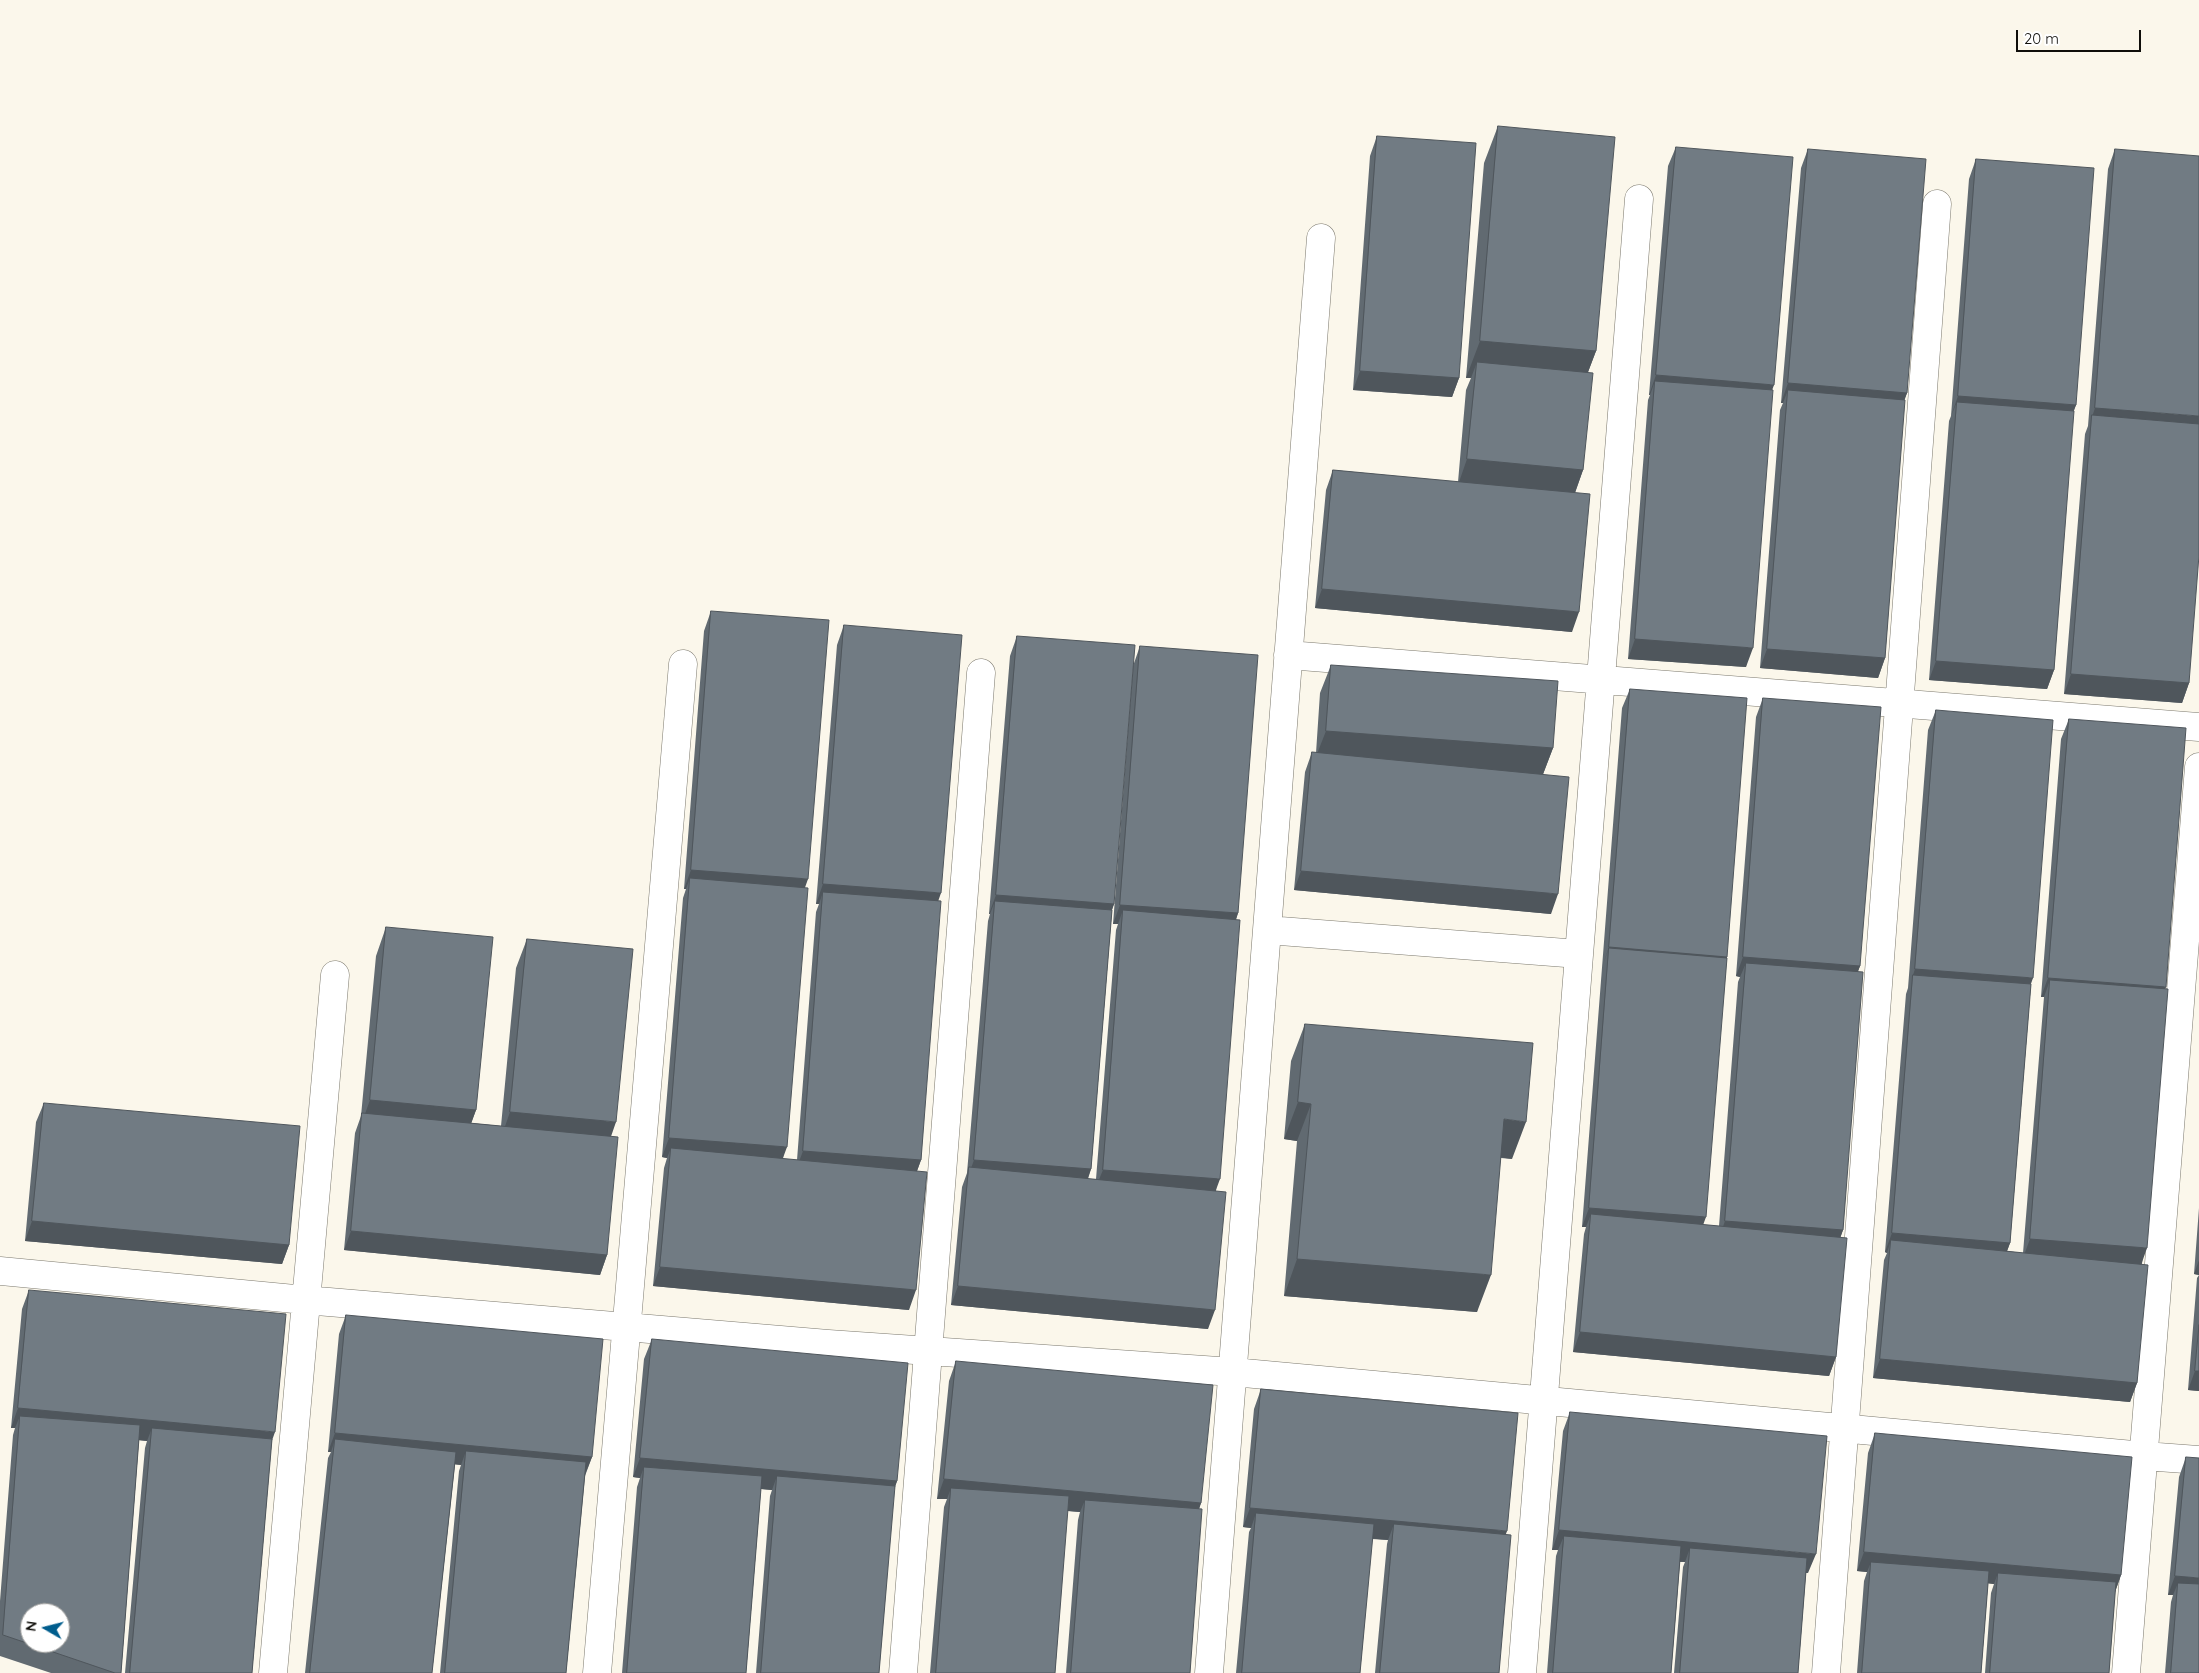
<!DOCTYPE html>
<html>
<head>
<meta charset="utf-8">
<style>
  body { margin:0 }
  #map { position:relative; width:2199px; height:1673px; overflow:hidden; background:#fbf7eb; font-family:Quicksand,sans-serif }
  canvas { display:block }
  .north { position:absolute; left:20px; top:1603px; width:50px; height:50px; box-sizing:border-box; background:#fff; border:1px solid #9f9f9d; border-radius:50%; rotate:278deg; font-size:14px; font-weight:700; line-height:20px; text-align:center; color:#0f0e0a }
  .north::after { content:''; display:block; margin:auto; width:18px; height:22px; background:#005d8d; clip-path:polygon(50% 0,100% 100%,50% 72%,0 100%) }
  .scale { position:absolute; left:2016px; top:30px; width:125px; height:22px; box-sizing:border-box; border:2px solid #0f0e0a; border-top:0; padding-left:6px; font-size:15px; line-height:18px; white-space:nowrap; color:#0f0e0a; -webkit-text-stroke:4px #fff; paint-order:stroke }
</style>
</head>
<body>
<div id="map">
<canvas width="2199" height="1673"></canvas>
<div class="north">N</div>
<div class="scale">20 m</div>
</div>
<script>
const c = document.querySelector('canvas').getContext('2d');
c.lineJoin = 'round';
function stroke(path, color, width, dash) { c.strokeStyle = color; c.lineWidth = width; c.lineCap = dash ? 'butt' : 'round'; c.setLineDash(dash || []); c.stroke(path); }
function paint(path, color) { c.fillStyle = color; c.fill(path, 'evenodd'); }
const street = new Path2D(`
  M 1288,655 L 2199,727
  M 1267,930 L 1579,954
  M 0,1271 L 305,1300 L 828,1344 L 1233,1372 L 2144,1456 L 2199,1460
  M 273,1673 L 335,975
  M 597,1673 L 683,664
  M 903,1673 L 981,673
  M 1209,1673 L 1321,238
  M 1522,1673 L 1639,199
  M 1826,1673 L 1937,204
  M 2126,1673 L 2199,767`);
const wall = new Path2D(`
  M 1498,126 L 1596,351 L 1588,372 L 1583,470 L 1575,493 L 1572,632 L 1315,608 L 1326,490 L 1333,470 L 1458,482 L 1466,390 L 1471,378 L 1466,378 L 1484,163 Z
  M 1377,136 L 1459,378 L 1452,397 L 1353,390 L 1370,156 Z
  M 1676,147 L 1772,389 L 1746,667 L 1628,659 L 1648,400 L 1650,395 L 1649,395 L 1668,166 Z
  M 1808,149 L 1907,393 L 1904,400 L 1885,658 L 1878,678 L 1760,668 L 1780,410 L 1783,403 L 1781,403 L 1801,168 Z
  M 2115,149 L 2189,683 L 2182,703 L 2064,694 L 2085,434 L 2088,426 L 2108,169 Z
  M 1976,159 L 2076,405 L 2073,411 L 2054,670 L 2047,689 L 1929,680 L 1949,421 L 1951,416 L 1969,179 Z
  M 711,611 L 805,888 L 783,1159 L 797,1160 L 816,912 L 819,904 L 816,904 L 837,645 L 844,625 L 938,901 L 921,1160 L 917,1171 L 909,1310 L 653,1286 L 664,1168 L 667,1158 L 662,1157 L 683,898 L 686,889 L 684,889 L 704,631 Z
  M 1017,636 L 1114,904 L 1112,910 L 1091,1169 L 1088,1179 L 1096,1179 L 1116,930 L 1118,924 L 1113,924 L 1133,666 L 1140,646 L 1238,913 L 1236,920 L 1216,1191 L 1208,1329 L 951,1305 L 962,1187 L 967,1173 L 988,921 L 990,914 L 989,914 L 1010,656 Z
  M 1331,665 L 1553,748 L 1543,774 L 1551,914 L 1294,890 L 1305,772 L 1312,752 L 1316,753 L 1320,693 Z
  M 1630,689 L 1727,957 L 1703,1225 L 1719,1226 L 1738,982 L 1740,977 L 1736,976 L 1756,717 L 1763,698 L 1860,966 L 1858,971 L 1843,1230 L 1840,1238 L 1836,1357 L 1829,1376 L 1573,1352 L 1584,1234 L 1586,1227 L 1582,1227 L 1622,708 Z
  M 1936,710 L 2031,984 L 2010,1243 L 2007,1251 L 2023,1253 L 2044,997 L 2041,997 L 2061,739 L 2069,719 L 2165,989 L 2142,1264 L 2137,1383 L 2130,1402 L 1873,1378 L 1884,1260 L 1887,1253 L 1885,1252 L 1906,994 L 1908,988 L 1928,730 Z
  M 386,927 L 476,1110 L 471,1123 L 501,1126 L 516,968 L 527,939 L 611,1136 L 607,1255 L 600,1275 L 344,1250 L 355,1133 L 361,1116 L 376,956 Z
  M 1305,1024 L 1512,1159 L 1501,1158 L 1477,1312 L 1284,1296 L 1297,1141 L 1284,1139 L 1291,1061 Z
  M 44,1103 L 289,1245 L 282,1264 L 25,1241 L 36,1122 Z
  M 2199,1208 L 2199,1391 L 2188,1390 L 2197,1278 L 2199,1275 L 2194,1274 Z
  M 29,1290 L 272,1439 L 252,1673 L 125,1673 L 145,1448 L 147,1441 L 139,1440 L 121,1673 L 51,1673 L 0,1656 L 0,1601 L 13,1435 L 15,1428 L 11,1428 L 22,1309 Z
  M 346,1315 L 592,1457 L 585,1476 L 566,1673 L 440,1673 L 459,1471 L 461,1465 L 455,1464 L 432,1673 L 305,1673 L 328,1458 L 331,1452 L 328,1452 L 339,1334 Z
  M 652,1339 L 897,1481 L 894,1490 L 879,1673 L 756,1673 L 770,1496 L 772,1490 L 761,1489 L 746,1673 L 622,1673 L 637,1487 L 640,1478 L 633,1477 L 644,1359 Z
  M 956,1361 L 1201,1503 L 1199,1509 L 1190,1673 L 1066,1673 L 1078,1520 L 1080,1512 L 1067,1511 L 1055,1673 L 930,1673 L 944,1507 L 947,1499 L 937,1499 L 949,1381 Z
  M 1261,1389 L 1506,1535 L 1499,1673 L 1375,1673 L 1387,1544 L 1388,1540 L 1372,1539 L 1360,1673 L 1236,1673 L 1249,1532 L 1251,1528 L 1243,1527 L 1254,1409 Z
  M 1570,1412 L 1808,1573 L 1806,1573 L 1798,1673 L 1674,1673 L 1683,1567 L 1685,1562 L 1680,1562 L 1671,1673 L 1547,1673 L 1556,1556 L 1558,1550 L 1552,1550 L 1563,1431 Z
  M 1875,1433 L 2121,1575 L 2115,1592 L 2109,1673 L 1985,1673 L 1991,1593 L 1994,1584 L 1988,1583 L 1981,1673 L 1857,1673 L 1864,1581 L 1867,1572 L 1857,1571 L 1868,1453 Z
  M 2186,1457 L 2199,1673 L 2165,1673 L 2171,1602 L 2173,1595 L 2168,1595 L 2179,1477 Z`);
const shadedWall = new Path2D(`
  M 1480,341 L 1596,351 L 1582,388 L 1477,362 L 1471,378 L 1466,378 Z
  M 1360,371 L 1459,378 L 1452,397 L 1353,390 Z
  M 1656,375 L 1774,385 L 1767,404 L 1655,381 L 1650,395 L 1649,395 Z
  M 1788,383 L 1907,393 L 1900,413 L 1788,390 L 1783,403 L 1781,403 Z
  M 1958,396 L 2076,405 L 2069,425 L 1957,402 L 1951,416 Z
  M 2095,408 L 2199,416 L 2199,436 L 2092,417 Z
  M 1467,459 L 1583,470 L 1573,498 L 1457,488 Z
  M 1322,589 L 1579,612 L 1572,632 L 1315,608 Z
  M 1635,639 L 1753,648 L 1746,667 L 1628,659 Z
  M 1767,649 L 1885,658 L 1878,678 L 1760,668 Z
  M 1936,661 L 2054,670 L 2047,689 L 1929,680 Z
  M 2071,674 L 2189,683 L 2182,703 L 2064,694 Z
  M 1326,731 L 1553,748 L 1542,777 L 1315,759 Z
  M 691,870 L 808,879 L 801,899 L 690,878 L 686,889 L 684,889 Z
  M 1301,871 L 1558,894 L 1551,914 L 1294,890 Z
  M 823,884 L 941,893 L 934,913 L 823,892 L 819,904 L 816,904 Z
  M 996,895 L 1114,904 L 1107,923 L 995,901 L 990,914 L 989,914 Z
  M 1120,905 L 1238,913 L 1231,933 L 1123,910 L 1118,924 L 1113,924 Z
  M 1609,947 L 1727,957 L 1720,976 L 1609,948 L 1602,967 Z
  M 1743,957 L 1860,966 L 1853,985 L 1746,963 L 1740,977 L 1736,976 Z
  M 1915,969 L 2033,978 L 2026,998 L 1913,975 Z
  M 2048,978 L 2166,987 L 2159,1006 L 2050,980 L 2044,997 L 2041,997 Z
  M 370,1100 L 476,1110 L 466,1138 L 361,1125 Z
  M 1298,1102 L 1311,1104 L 1297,1141 L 1284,1139 Z
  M 510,1112 L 616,1122 L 606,1151 L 500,1141 Z
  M 1504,1119 L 1526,1122 L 1512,1159 L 1491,1156 Z
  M 669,1138 L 787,1147 L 780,1166 L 671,1148 L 667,1158 L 662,1157 Z
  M 803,1151 L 921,1160 L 914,1179 L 796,1170 Z
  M 974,1160 L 1091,1169 L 1084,1188 L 969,1174 Z
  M 1103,1170 L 1220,1179 L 1213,1198 L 1095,1189 Z
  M 1589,1208 L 1706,1217 L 1699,1236 L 1591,1214 L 1586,1227 L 1582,1227 Z
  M 32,1221 L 289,1245 L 282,1264 L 25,1241 Z
  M 1725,1221 L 1843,1230 L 1836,1250 L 1718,1241 Z
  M 351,1231 L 607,1255 L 600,1275 L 344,1250 Z
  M 1892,1233 L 2010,1243 L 2003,1262 L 1891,1240 L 1887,1253 L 1885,1252 Z
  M 2030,1239 L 2147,1248 L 2140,1268 L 2023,1258 Z
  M 1297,1259 L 1491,1275 L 1477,1312 L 1284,1296 Z
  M 2199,1260 L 2199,1275 L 2194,1274 Z
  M 660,1267 L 916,1290 L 909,1310 L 653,1286 Z
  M 958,1286 L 1215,1310 L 1208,1329 L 951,1305 Z
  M 1580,1332 L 1836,1357 L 1829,1376 L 1573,1352 Z
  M 1880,1359 L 2137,1383 L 2130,1402 L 1873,1378 Z
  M 2195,1371 L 2199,1371 L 2199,1391 L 2188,1390 Z
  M 18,1408 L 275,1432 L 268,1452 L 152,1428 L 147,1441 L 19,1428 L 20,1416 L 15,1428 L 11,1428 Z
  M 335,1433 L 592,1457 L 584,1477 L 466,1451 L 461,1465 L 334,1453 L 335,1439 L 331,1452 L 328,1452 Z
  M 640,1458 L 897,1481 L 890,1501 L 777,1476 L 772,1490 L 643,1478 L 644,1467 L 640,1478 L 633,1477 Z
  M 944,1479 L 1201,1503 L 1194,1523 L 1085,1500 L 1080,1512 L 950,1500 L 951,1488 L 947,1499 L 937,1499 Z
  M 1250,1508 L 1507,1531 L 1500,1551 L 1394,1524 L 1388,1540 L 1255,1528 L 1256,1513 L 1251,1528 L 1243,1527 Z
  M 1559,1530 L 1816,1554 L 1808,1573 L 1689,1562 L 1690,1548 L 1685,1562 L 1562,1551 L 1564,1536 L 1558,1550 L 1552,1550 Z
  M 1864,1552 L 2121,1575 L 2114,1595 L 1998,1573 L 1994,1584 L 1870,1572 L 1871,1562 L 1867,1572 L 1857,1571 Z
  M 2175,1576 L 2199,1578 L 2199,1598 L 2178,1583 L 2173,1595 L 2168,1595 Z`);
const building = new Path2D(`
  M 1498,126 L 1615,137 L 1596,351 L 1480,341 Z
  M 1377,136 L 1476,143 L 1459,378 L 1360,371 Z
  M 1676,147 L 1793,157 L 1774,385 L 1656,375 Z
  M 1808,149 L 1926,159 L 1907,393 L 1788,383 Z
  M 2115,149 L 2199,156 L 2199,416 L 2095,408 Z
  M 1976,159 L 2094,168 L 2076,405 L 1958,396 Z
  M 1477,362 L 1593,373 L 1583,470 L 1467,459 Z
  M 1655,381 L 1773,390 L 1753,648 L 1635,639 Z
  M 1788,390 L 1905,400 L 1885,658 L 1767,649 Z
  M 1957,402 L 2074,411 L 2054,670 L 1936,661 Z
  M 2092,415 L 2199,424 L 2199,555 L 2189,683 L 2071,674 Z
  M 1333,470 L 1590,494 L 1579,612 L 1322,589 Z
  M 711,611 L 829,620 L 808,879 L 691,870 Z
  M 844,625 L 962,635 L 941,893 L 823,884 Z
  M 1017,636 L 1135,645 L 1114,904 L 996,895 Z
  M 1140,646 L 1258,655 L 1238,913 L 1120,905 Z
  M 1331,665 L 1558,681 L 1553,748 L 1326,731 Z
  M 1630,689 L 1747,698 L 1727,957 L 1609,947 Z
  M 1763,698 L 1881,707 L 1860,966 L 1743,957 Z
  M 1936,710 L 2053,720 L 2033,978 L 1915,969 Z
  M 2069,719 L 2186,728 L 2166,987 L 2048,978 Z
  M 1312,752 L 1569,777 L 1558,894 L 1301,871 Z
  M 690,878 L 808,888 L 787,1147 L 669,1138 Z
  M 823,892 L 941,901 L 921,1160 L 803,1151 Z
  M 995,901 L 1112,910 L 1091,1169 L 974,1160 Z
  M 1123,910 L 1240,920 L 1220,1179 L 1103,1170 Z
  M 386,927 L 493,937 L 476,1110 L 370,1100 Z
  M 527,939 L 633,949 L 616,1122 L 510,1112 Z
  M 1609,948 L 1727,958 L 1706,1217 L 1589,1208 Z
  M 1746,963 L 1863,972 L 1843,1230 L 1725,1221 Z
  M 1913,975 L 2031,984 L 2010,1243 L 1892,1233 Z
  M 2050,980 L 2168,989 L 2147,1248 L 2030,1239 Z
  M 1305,1024 L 1533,1043 L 1526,1122 L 1504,1119 L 1491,1275 L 1297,1259 L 1311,1104 L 1298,1102 Z
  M 44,1103 L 300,1126 L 289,1245 L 32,1221 Z
  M 362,1113 L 618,1137 L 607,1255 L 351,1231 Z
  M 671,1148 L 927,1172 L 916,1290 L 660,1267 Z
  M 969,1167 L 1226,1192 L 1215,1310 L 958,1286 Z
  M 1591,1214 L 1847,1238 L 1836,1357 L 1580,1332 Z
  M 1891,1240 L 2148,1265 L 2137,1383 L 1880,1359 Z
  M 29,1290 L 286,1314 L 275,1432 L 18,1408 Z
  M 346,1315 L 603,1339 L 592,1457 L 335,1433 Z
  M 2199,1325 L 2199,1371 L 2195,1371 Z
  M 652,1339 L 908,1363 L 897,1481 L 640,1458 Z
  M 956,1361 L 1213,1385 L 1201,1503 L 944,1479 Z
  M 1261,1389 L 1518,1413 L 1507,1531 L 1250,1508 Z
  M 1570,1412 L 1827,1436 L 1816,1554 L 1559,1530 Z
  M 20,1416 L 140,1425 L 121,1673 L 115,1673 L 3,1635 ZM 30,1613 L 60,1613 L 60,1643 L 30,1643 Z
  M 152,1428 L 272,1439 L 252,1673 L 130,1673 Z
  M 1875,1433 L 2132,1457 L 2121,1575 L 1864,1552 Z
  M 335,1439 L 456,1452 L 432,1673 L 310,1673 Z
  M 466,1451 L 586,1462 L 566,1673 L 445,1673 Z
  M 2186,1457 L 2199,1458 L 2199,1578 L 2175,1576 Z
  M 644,1467 L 762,1476 L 746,1673 L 627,1673 Z
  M 777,1476 L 895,1486 L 879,1673 L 761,1673 Z
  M 951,1488 L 1069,1496 L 1055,1673 L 936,1673 Z
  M 1085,1500 L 1202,1509 L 1190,1673 L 1071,1673 Z
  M 1256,1513 L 1374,1524 L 1360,1673 L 1242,1673 Z
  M 1394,1524 L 1511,1535 L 1499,1673 L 1380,1673 Z
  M 1564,1536 L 1681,1546 L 1671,1673 L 1553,1673 Z
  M 1690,1548 L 1807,1558 L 1798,1673 L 1680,1673 Z
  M 1871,1562 L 1989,1571 L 1981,1673 L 1862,1673 Z
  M 1998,1573 L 2116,1582 L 2109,1673 L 1990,1673 Z
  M 2178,1583 L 2199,1584 L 2199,1673 L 2171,1673 Z`);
stroke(street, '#7c796e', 29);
stroke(street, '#fff', 28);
paint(wall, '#616a71');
paint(shadedWall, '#4f565c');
paint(building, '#717b83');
stroke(building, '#4f565c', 1);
</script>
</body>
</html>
